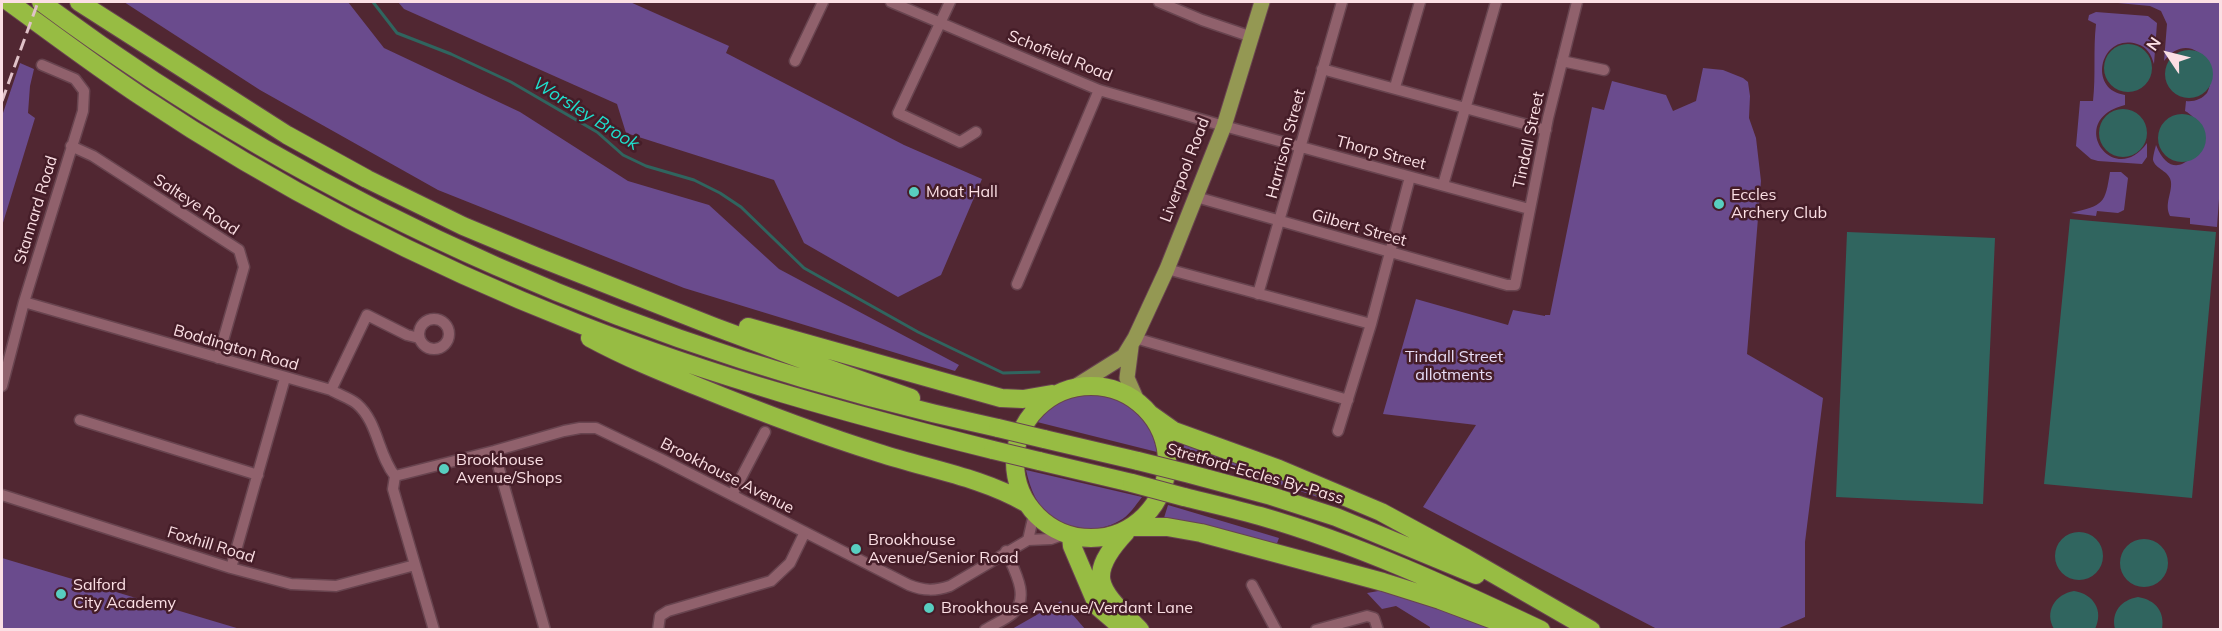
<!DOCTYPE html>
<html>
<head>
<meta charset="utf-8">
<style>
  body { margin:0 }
  #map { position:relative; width:2222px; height:631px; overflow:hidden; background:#512732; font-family:Mulish,sans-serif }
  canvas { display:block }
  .frame { position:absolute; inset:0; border:3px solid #fbdfe4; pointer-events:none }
  .north { position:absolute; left:2138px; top:24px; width:60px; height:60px; -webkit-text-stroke:4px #451d28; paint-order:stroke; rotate:305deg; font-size:16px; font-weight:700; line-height:24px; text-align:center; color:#fbdfe4 }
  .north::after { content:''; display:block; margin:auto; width:21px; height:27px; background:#fbdfe4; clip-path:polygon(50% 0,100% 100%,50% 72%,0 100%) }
</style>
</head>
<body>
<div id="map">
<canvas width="2222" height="631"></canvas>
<div class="frame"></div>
<div class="north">N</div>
</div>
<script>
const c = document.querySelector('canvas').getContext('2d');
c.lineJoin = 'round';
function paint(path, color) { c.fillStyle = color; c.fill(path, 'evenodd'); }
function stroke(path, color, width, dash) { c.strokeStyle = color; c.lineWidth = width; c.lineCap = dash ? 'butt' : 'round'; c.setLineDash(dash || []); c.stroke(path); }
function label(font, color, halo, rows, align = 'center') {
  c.font = font + ' Mulish,sans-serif'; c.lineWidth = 5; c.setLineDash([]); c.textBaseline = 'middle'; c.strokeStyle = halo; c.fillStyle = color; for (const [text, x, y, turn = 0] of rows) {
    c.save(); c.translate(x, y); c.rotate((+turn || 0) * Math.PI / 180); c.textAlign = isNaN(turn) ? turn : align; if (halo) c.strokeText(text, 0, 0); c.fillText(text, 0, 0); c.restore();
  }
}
const green = new Path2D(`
  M 124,2 L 348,2 L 384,48 L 520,112 L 628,181 L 709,205 L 779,269 L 959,365 L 955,371 L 684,288 L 438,190 L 260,90 Z
  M 398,2 L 630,2 L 729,46 L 726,53 L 904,145 L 982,179 L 941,275 L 898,297 L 804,243 L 774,180 L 626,133 L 617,104 L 404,9 Z
  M 2118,2 L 2220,2 L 2220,185 L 2217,227 L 2190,224 L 2190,218 L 2170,216 C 2164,204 2172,194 2171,182 C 2170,171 2155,169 2153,160 C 2153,156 2155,149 2156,145 C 2177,199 2222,130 2185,111 L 2186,101 C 2194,102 2202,99 2207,93 C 2222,65 2189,28 2164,61 L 2167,24 L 2161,11 L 2150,6 L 2118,3 Z
  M 2096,12 L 2148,16 L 2157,23 L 2154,64 C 2151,54 2147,47 2137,44 C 2100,33 2087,90 2125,95 L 2125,105 C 2064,120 2114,190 2147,143 L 2147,157 L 2142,164 L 2098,161 L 2091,159 L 2076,146 L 2080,101 L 2093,101 C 2096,75 2093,50 2096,24 L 2088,20 L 2089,15 Z
  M 20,63 L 34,69 L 30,86 L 28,113 L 35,118 L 2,226 L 2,116 Z
  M 1703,68 L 1723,70 L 1743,78 L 1748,82 L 1750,96 L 1749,118 L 1756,138 L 1761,181 L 1747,354 L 1823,398 L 1805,542 L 1805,617 L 1777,629 L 1657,629 L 1423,507 L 1476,425 L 1383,414 L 1416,299 L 1508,325 L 1513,310 L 1545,316 L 1545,315 L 1550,315 L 1592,107 L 1604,110 L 1612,81 L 1666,95 L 1673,111 L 1696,101 Z
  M 2110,172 L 2121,172 L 2128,178 L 2124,210 L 2118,213 L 2097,211 L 2096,216 L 2071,213 C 2104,205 2105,204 2110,172 Z
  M 1104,388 C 1134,397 1151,421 1157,452 L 1037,422 C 1054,400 1076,390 1104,388 Z
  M 1186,440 L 1331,494 L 1329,501 L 1265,479 L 1180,457 Z
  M 1026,470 L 1142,497 C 1135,506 1129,516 1119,521 C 1088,538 1052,528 1035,497 C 1031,489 1028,479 1026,470 Z
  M 1168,505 L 1279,538 L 1276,546 L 1163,521 Z
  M 2,558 L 240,629 L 2,629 Z
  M 1384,590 L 1462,617 L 1490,629 L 1430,629 L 1430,627 L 1396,606 L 1382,609 L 1367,593 Z
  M 1061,601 L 1085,629 L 1012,629 Z`);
const water = new Path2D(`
  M2104 68a24 24 0 1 1 48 0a24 24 0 1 1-48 0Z
  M2165 74a24 24 0 1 1 48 0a24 24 0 1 1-48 0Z
  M2099 133a24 24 0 1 1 48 0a24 24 0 1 1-48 0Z
  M2158 138a24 24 0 1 1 48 0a24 24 0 1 1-48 0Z
  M 2070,219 L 2216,232 L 2192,498 L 2044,484 Z
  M 1847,232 L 1995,238 L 1983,504 L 1836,497 Z
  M2055 556a24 24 0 1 1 48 0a24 24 0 1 1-48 0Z
  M2120 563a24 24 0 1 1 48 0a24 24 0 1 1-48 0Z
  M 2074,591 C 2094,594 2104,611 2095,629 L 2054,629 C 2044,612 2055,594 2074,591 Z
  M 2138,597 C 2156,600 2165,612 2162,629 L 2115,629 C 2111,612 2121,600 2138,597 Z`);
const stream = new Path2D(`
  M 373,2 L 397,33 L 451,54 L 511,82 L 597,132 L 623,155 L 646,166 L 694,180 L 720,193 L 741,207 L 804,268 L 918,332 L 1003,373 L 1039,372`);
const street = new Path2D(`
  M 891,2 L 1099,90 L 1224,126 L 1529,209
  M 950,2 L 898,113 L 960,142 L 976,132
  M 1159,2 L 1202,20 L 1252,37
  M 795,61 L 823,2
  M 1562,61 L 1604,70
  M 1322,69 L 1546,130
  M 1395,87 L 1420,2
  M 71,146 L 93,156 L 239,250 L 244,267 L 218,358
  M 1443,185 L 1496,2
  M 1196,197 L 1507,285 L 1515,285 L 1548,118 L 1577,2
  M 1167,269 L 1371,324
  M 1017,284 L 1099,90
  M 1258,294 L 1342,2
  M 24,302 L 331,390 C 339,395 350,398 357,404 C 378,422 378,455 395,476
  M419 334a15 15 0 1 1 30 0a15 15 0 1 1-30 0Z
  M 1135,338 L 1348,400
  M 2,386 L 24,302 L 83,111 L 84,91 L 75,79 L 42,65
  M 331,390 L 367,315 L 407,335 L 419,338
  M 80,420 L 258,475
  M 1338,431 L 1371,324 L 1410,177
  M 494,451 L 545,630
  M 395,476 L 494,451 L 564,431 L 580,428 L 596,428 L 661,459 L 909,585 C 924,591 935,591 950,586 L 1028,540 L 1051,539 L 1065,534
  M 395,476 L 393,489 L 434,630
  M 2,495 L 231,568 L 291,584 L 336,586 L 415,565
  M 732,495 L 765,432
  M 1028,540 L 1034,514
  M 231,568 L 285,378
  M 1252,585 L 1276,630
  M 658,630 L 660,616 L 668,611 L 771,581 L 790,563 L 805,532
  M 985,630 C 994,624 1005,620 1013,613 C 1031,597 1013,568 1006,551
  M 1316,630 L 1367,616 L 1374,618 L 1378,630`);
const primary = new Path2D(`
  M 1131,347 L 1127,378 L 1138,403
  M 1073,388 L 1124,356 L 1135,338 L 1167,269 L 1224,126 L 1262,2`);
const highway = new Path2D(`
  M 9,2 C 53,34 97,67 142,97 C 278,188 427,264 579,324 C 714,377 853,415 993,450
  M 41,2 C 325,213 653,354 998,428
  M 79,2 L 287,135 L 367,179 L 463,226 L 535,256 L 715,327 L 804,360 L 911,398
  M 748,327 L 1001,398 L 1023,399 L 1052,394
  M 590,338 C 625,357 662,372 699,387 C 758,411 818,434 879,453 C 928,469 981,477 1026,503
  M1015 462a76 76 0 1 1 152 0a76 76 0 1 1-152 0Z
  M 1150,414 L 1174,431 L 1279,469 L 1381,512 L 1466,558 L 1591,630
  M 1044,439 L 1138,461
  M 1039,461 L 1132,483
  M 1190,474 L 1268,495 L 1336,517 L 1476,575
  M 1184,497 C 1209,503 1235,509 1260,516 C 1357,544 1450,587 1541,630
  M 1131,527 L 1167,527 L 1201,533 L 1383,582 L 1440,600 L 1520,630
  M 1126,532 C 1082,579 1102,591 1140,630
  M 1071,536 L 1072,546 L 1098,607 L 1125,630`);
const rail = new Path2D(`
  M 2,101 L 38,2`);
const highwayBridge = new Path2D(`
  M 998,428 L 1044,439
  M 993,450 L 1039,461
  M 1138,461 L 1190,474
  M 1132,483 L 1184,497`);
const markers = [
  [914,192,6,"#58cec0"],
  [1719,204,6,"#58cec0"],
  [444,469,6,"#58cec0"],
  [856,549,6,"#58cec0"],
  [61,594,6,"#58cec0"],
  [929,608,6,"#58cec0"]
];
const streetNames = [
  ["Schofield Road",1060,56,22],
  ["Tindall Street",1529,140,-78],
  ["Harrison Street",1286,144,-75],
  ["Thorp Street",1381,153,15],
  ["Liverpool Road",1185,170,-69],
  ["Salteye Road",196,205,33],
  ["Stannard Road",36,210,-73],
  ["Gilbert Street",1359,228,16],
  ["Boddington Road",236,348,16],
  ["Stretford-Eccles By-Pass",1255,474,16],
  ["Brookhouse Avenue",727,476,27],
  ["Foxhill Road",211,545,17]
];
const poiNames = [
  ["Moat Hall",926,192],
  ["Eccles",1731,195],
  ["Archery Club",1731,213],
  ["Brookhouse",456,460],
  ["Avenue/Shops",456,478],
  ["Brookhouse",868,540],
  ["Avenue/Senior Road",868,558],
  ["Salford",73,585],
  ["City Academy",73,603],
  ["Brookhouse Avenue/Verdant Lane",941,608]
];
const parkNames = [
  ["Tindall Street",1454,357],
  ["allotments",1454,375]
];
const waterNames = [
  ["Worsley Brook",586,114,32]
];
paint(green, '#6a4b8d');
paint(water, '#30655f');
stroke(stream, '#30655f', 3);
stroke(street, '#68444f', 13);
stroke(primary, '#68444f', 17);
stroke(highway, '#68444f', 20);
stroke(street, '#90616c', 10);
stroke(primary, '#949853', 15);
stroke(highway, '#97bc43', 18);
stroke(rail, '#e0c2c8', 3, [12, 6]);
stroke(highwayBridge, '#68444f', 20, []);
stroke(highwayBridge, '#97bc43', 18);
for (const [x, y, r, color] of markers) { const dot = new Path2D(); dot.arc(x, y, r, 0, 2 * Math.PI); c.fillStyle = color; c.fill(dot); stroke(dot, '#451d28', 2); }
label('16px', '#fbdfe4', '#451d28', streetNames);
label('16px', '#fbdfe4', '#451d28', poiNames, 'left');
label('16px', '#e8ddf6', '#451d28', parkNames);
label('italic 18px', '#1edfcd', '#451d28', waterNames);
</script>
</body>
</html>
